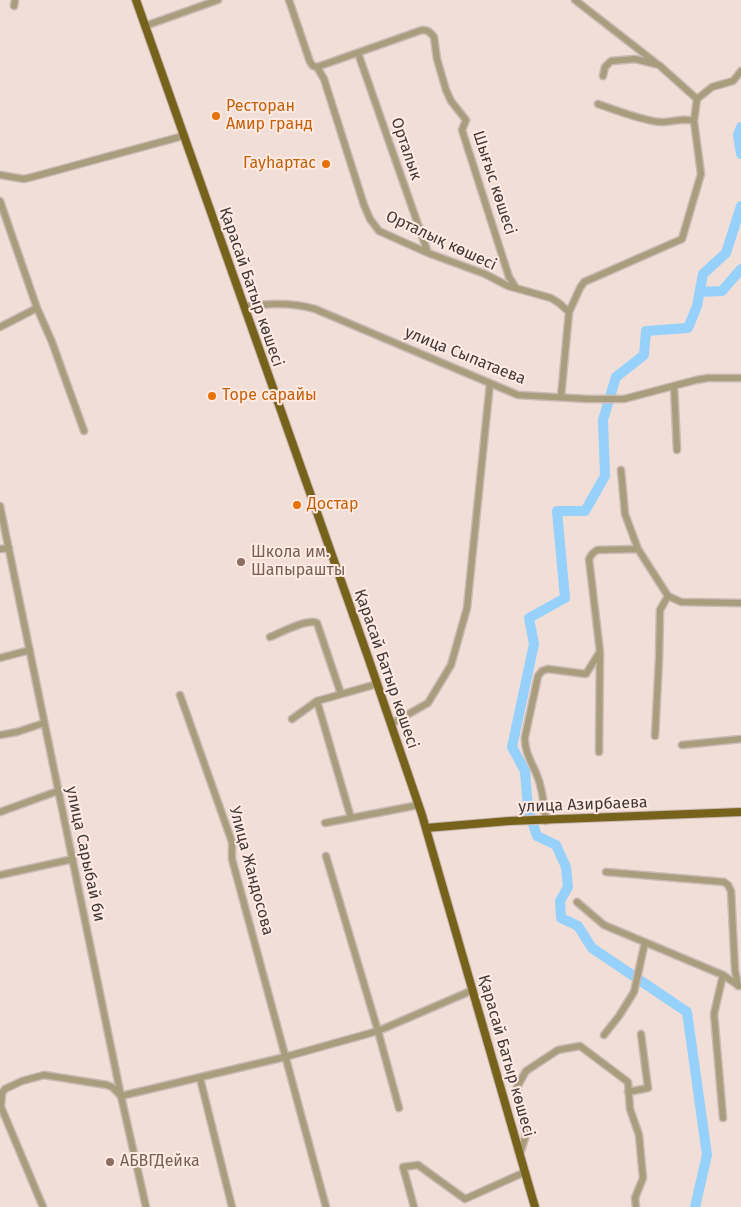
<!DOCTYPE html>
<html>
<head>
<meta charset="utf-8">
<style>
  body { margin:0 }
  canvas { display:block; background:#f1ded7 }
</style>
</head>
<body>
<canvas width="741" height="1207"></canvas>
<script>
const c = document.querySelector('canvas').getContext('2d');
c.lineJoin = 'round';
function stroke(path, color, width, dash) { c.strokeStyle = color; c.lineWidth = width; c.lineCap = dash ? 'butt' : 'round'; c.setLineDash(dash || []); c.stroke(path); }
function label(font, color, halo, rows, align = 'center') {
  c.font = font + ' "Fira Sans",sans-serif'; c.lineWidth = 4; c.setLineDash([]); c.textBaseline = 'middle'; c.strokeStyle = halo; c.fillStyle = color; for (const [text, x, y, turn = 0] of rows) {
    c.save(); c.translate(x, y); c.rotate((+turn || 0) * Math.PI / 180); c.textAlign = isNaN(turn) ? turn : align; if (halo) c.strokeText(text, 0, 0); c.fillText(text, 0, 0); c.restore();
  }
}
const river = new Path2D(`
  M 741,127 L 738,135 L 741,154
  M 700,292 L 722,291 L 741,269
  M 695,1207 L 707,1155 L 687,1012 L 592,948 L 578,926 L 561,918 L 560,901 L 568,887 L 566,867 L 556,845 L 537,836 L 528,809 L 525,771 L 512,747 L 534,644 L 529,618 L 565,598 L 557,511 L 585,511 L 605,476 L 603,420 L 616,377 L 644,355 L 646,331 L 688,328 L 697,306 L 703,274 L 726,253 L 741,206`);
const minor = new Path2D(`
  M 289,0 L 310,62 L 313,66 L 317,67 L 422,30 C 428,30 430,32 434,37 L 437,59 L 446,90 L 451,101 L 466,120 L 462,130 L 509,277 L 516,288
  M 575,0 L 656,63
  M 14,6 L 15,0
  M 145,26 L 218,0
  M 358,53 L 428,253
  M 317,67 L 324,79 L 364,205 L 370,219 L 379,231 L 428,253 L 485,274 L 508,286 L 551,298 L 559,303 L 569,312
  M 603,76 L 605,67 L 611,61 L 635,59 L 659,65 L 697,99
  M 598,104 C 612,109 649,123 663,122 C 675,122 683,117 694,121
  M 0,175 L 24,179 L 36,176 L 183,136
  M 0,201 L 37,308 L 52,342 L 84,431
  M 244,307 C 268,303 291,302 315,309 L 518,395 L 588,399 L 624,399 L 696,380 L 708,378 L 741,378
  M 0,327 L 37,308
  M 674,386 L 677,450
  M 561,397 L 569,312 L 580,288 L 584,282 L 591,279 L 682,239 L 701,174 L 694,121 L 697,99 L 712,87 L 733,81 L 741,71
  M 621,470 L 625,514 L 638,549
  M 0,506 L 121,1096 L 146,1207
  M 0,549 L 9,548
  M 270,637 C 280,633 308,618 317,623 L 341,694
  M 0,658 L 30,650
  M 180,695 L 232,842 L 232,859 L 326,1207
  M 317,701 L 351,818
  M 292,719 L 317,701 L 377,684
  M 391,724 L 428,703 L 451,665 L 467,608 L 490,383
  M 0,735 L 17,732 L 44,723
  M 655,736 L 659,659 L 660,610 L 668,596
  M 682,745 L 741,739
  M 599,752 L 600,652 L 589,559 L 592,554 L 597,550 L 638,549 L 668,596 L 681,602 L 741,603
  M 0,812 L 58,791
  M 546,821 C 544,806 543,791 538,778 C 533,764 524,752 525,737 L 538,676 L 542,671 L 548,669 L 586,674 L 599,653
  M 325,823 L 419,805
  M 326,856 L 378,1031 L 399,1108
  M 606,872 L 724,882 L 728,885 L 731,891 L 735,970 L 738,986
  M 0,875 L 73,859
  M 577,902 L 604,925 L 723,975 L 739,986
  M 723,975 L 714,1014 L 723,1118
  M 604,1035 L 619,1016 L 634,992 L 645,942
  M 200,1078 L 232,1207
  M 628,1092 L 648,1088 L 641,1034
  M 520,1154 L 526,1135 L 517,1087 L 526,1071 L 558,1050 L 580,1046 L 628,1082 L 630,1109 L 639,1135 L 643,1178 L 635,1198 L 636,1207
  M 43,1207 L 1,1107 L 2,1093 L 5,1089 L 22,1081 L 44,1075 L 107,1085 L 112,1087 L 121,1096 L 285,1057 L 378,1031 L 473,990
  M 414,1207 L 403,1167 L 418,1165 L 465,1199 L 525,1172`);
const major = new Path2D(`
  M 136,0 L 368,657 L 422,815 L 535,1207
  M 426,828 L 509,821 L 741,812`);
const markers = [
  [216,116,5,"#e8710a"],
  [326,164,5,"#e8710a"],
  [212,396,5,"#e8710a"],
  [297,505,5,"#e8710a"],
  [241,562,5,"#8d6e63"],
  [110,1162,5,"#8d6e63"]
];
const foodNames = [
  ["Ресторан",226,107],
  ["Амир гранд",226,125],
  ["Гауhартас",316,164,"right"],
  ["Торе сарайы",222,396],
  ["Достар",307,505]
];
const streetNames = [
  ["Орталык",406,149,71],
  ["Шығыс көшесі",494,183,72],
  ["Орталық көшесі",441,241,25],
  ["Қарасай Батыр көшесі",251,287,71],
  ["улица Сыпатаева",465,356,22],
  ["Қарасай Батыр көшесі",386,669,71],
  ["улица Азирбаева",583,805,-2],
  ["улица Сарыбай би",85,854,78],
  ["Улица Жандосова",251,871,75],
  ["Қарасай Батыр көшесі",506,1056,74]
];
const educationNames = [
  ["Школа им.",251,553],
  ["Шапырашты",251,571],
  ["АБВГДейка",120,1162]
];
stroke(river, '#95d1fb', 10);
stroke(minor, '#cab9b4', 9);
stroke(major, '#cab9b4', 10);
stroke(minor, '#a89d7c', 6);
stroke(major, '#77621c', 8);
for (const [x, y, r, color] of markers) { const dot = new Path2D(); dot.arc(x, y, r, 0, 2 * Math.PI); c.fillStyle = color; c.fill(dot); stroke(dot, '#ffebe4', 2); }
label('16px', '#c56008', '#ffebe4', foodNames, 'left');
label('16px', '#403836', '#ffebe4', streetNames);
label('16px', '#785e54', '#ffebe4', educationNames, 'left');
</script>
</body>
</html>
